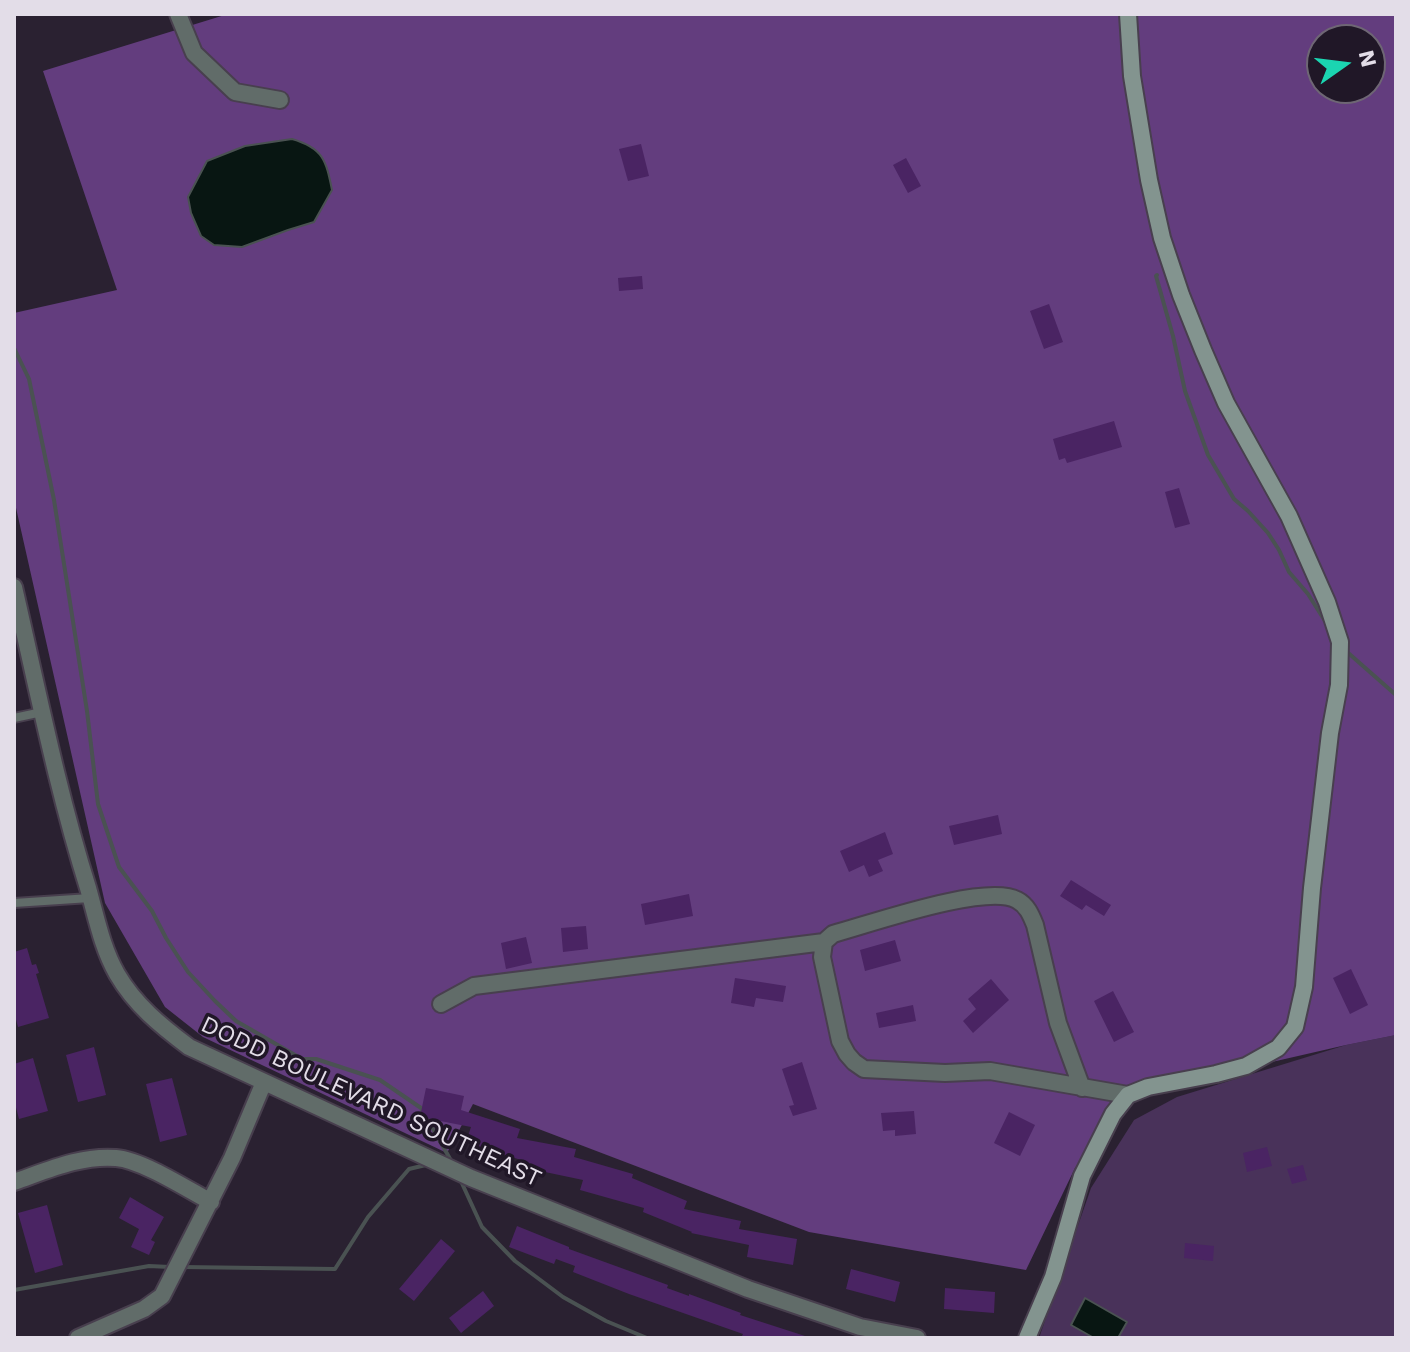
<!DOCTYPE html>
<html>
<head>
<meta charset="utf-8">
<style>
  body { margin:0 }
  #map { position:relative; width:1410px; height:1352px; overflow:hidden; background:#2a2131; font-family:"Work Sans",sans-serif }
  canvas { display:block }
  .frame { position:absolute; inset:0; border:16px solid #e3dde8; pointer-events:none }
  .north { position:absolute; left:1306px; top:24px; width:80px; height:80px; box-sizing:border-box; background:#201727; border:2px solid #6e6674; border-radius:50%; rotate:76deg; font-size:22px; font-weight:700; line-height:32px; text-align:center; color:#e3dde8 }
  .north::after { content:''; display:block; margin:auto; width:28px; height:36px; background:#1bd5b1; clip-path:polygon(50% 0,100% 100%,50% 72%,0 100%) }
</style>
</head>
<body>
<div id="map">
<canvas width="1410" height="1352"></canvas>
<div class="frame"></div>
<div class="north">N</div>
</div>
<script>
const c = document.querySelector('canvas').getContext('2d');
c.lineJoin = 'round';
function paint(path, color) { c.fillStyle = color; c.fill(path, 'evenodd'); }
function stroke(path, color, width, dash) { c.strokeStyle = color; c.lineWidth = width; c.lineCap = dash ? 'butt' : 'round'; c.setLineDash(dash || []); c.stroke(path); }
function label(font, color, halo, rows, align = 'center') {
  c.font = font + ' "Work Sans",sans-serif'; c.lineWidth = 7; c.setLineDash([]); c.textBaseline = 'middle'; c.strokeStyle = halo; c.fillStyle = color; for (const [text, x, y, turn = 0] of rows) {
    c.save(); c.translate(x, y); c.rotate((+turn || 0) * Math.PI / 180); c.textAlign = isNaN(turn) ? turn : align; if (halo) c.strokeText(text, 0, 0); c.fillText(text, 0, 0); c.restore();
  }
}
const green = new Path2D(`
  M 1396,1035 L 1396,1338 L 1039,1338 L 1091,1188 L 1134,1120 L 1177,1097 L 1346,1045 Z`);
const forest = new Path2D(`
  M 228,14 L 1396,14 L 1396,1035 L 1346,1045 L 1128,1095 L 1075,1168 L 1026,1270 L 809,1232 L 473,1104 L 447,1153 L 203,1037 L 165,1007 L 105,903 L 14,499 L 14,313 L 117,290 L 43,71 ZM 1322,40 L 1370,40 L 1370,88 L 1322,88 Z`);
const water = new Path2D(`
  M 292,139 C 323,148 326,160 332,190 L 314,222 L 288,230 L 242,247 L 214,245 L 201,236 L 191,213 L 188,197 L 207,161 L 245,146 Z
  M 1085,1298 L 1127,1322 L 1118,1338 L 1094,1338 L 1071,1325 Z`);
const stream = new Path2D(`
  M 1157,275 L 1156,276 L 1173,336 L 1185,391 L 1208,455 L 1234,499 L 1248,511 L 1268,533 L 1279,550 L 1289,572 L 1308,594 L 1325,621
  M 14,348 L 29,379 L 54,500 L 87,711 L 98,804 L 119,867 L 152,911 L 166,938 L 188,972 L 215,1001 L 236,1021 L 302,1059 L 316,1059 L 380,1080 L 421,1108 L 453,1164
  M 1346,651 L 1396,695
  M 460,1179 L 482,1227 L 515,1261 L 563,1297 L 606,1321 L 647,1338
  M 182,1267 L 335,1269 L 368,1217 L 409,1169 L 430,1164
  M 14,1290 L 149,1266 L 170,1267`);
const building = new Path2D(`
  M 641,144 L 649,176 L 628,181 L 619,149 Z
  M 906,158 L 921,186 L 908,193 L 893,165 Z
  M 642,276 L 643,289 L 619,291 L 618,278 Z
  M 1049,304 L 1063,342 L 1044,349 L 1030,311 Z
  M 1114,421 L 1122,447 L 1067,463 L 1065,458 L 1059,460 L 1053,439 Z
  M 1179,488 L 1190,524 L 1175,528 L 1165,492 Z
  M 998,815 L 1002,834 L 954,845 L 949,826 Z
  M 885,832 L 893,854 L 878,860 L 883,871 L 869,877 L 864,865 L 849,872 L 840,851 Z
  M 1071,880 L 1111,905 L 1104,916 L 1086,905 L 1082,910 L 1060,896 Z
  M 689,894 L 693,916 L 645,925 L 641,904 Z
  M 586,926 L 588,949 L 563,952 L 561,928 Z
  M 526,937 L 532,963 L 506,969 L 501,943 Z
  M 895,940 L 901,961 L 865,971 L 860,950 Z
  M 27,948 L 32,965 L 36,964 L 39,973 L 36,974 L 49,1018 L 18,1027 L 14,1012 L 14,952 Z
  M 1351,969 L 1368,1005 L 1350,1014 L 1333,978 Z
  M 735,978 L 786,986 L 783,1002 L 756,998 L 754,1007 L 731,1003 Z
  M 991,979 L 1009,1000 L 973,1033 L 963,1021 L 976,1009 L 968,999 Z
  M 1113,991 L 1134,1032 L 1114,1042 L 1094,1001 Z
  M 913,1005 L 916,1021 L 879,1028 L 876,1013 Z
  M 94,1047 L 106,1095 L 78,1102 L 66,1055 Z
  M 33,1058 L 48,1111 L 19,1119 L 14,1100 L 14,1064 Z
  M 802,1062 L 817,1109 L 793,1116 L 789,1106 L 794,1105 L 782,1069 Z
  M 172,1078 L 187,1135 L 160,1142 L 146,1084 Z
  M 426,1088 L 464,1096 L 461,1110 L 520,1129 L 517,1138 L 576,1149 L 574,1157 L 633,1174 L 632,1178 L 687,1201 L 684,1209 L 741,1221 L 739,1229 L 797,1239 L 793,1265 L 747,1257 L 749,1245 L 691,1233 L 692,1232 L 643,1212 L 644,1208 L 580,1190 L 583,1180 L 526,1168 L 527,1162 L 466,1142 L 471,1127 L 420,1117 Z
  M 914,1111 L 916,1134 L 895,1136 L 895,1130 L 883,1131 L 881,1113 Z
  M 1009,1112 L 1035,1125 L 1020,1156 L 994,1143 Z
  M 1267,1147 L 1272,1166 L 1247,1172 L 1243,1153 Z
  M 1303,1165 L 1307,1180 L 1292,1184 L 1287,1169 Z
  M 130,1197 L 164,1217 L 151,1240 L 155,1242 L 149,1255 L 131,1247 L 139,1229 L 119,1218 Z
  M 47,1205 L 63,1265 L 35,1273 L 18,1213 Z
  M 517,1226 L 569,1247 L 569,1249 L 668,1285 L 667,1288 L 689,1296 L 689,1294 L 741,1313 L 740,1315 L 805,1336 L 804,1338 L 748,1338 L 742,1336 L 743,1334 L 629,1294 L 573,1272 L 575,1266 L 556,1259 L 554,1264 L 509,1247 Z
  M 441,1239 L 455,1251 L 414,1301 L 399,1289 Z
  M 1185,1243 L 1214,1246 L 1213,1261 L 1184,1258 Z
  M 851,1269 L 900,1282 L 895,1302 L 846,1289 Z
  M 945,1288 L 995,1292 L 994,1313 L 944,1309 Z
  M 483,1291 L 494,1306 L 461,1333 L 449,1318 Z`);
const lane = new Path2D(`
  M 14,718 L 42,712
  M 14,903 L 90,898`);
const street = new Path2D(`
  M 178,14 L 194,53 L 235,92 L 280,100
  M 14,587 C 37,687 57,789 88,888 C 96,916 102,948 117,974 C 135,1005 161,1026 189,1047 L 471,1178 L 748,1289 L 860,1327 L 917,1338
  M 441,1004 L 474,986 L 824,942
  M 1082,1088 L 1058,1023 L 1035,925 C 1031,915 1027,905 1017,900 C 986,883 870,924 833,934 L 824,942 L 822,957 L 840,1041 L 847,1054 L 854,1062 L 864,1069 L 945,1073 L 990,1071 L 1128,1095
  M 14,1182 C 46,1171 81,1155 116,1158 C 142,1160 187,1189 211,1202
  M 78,1338 L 144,1309 L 162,1296 L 232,1158 L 264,1082`);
const secondary = new Path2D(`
  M 1027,1338 L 1053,1277 L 1082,1176 L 1113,1114 L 1128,1095 L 1148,1087 L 1216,1074 L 1246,1066 L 1278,1048 L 1295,1027 L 1304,987 L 1312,888 L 1330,733 L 1339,685 L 1340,642 L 1327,602 L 1289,516 L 1226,403 L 1203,350 L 1181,295 L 1162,238 L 1149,180 L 1132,76 L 1128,14`);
const streetNames = [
  ["DODD BOULEVARD SOUTHEAST",371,1102,25]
];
paint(green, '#49325a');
paint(forest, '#633d7e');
paint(water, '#081612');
stroke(water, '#4a5252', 2);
stroke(stream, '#4a5252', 4);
paint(building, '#4a2463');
stroke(lane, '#483f4e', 12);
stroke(street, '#483f4e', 20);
stroke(secondary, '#483f4e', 20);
stroke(lane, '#616c69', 8);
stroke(street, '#616c69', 16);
stroke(secondary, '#83948f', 16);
label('24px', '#e3dde8', '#201727', streetNames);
</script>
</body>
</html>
